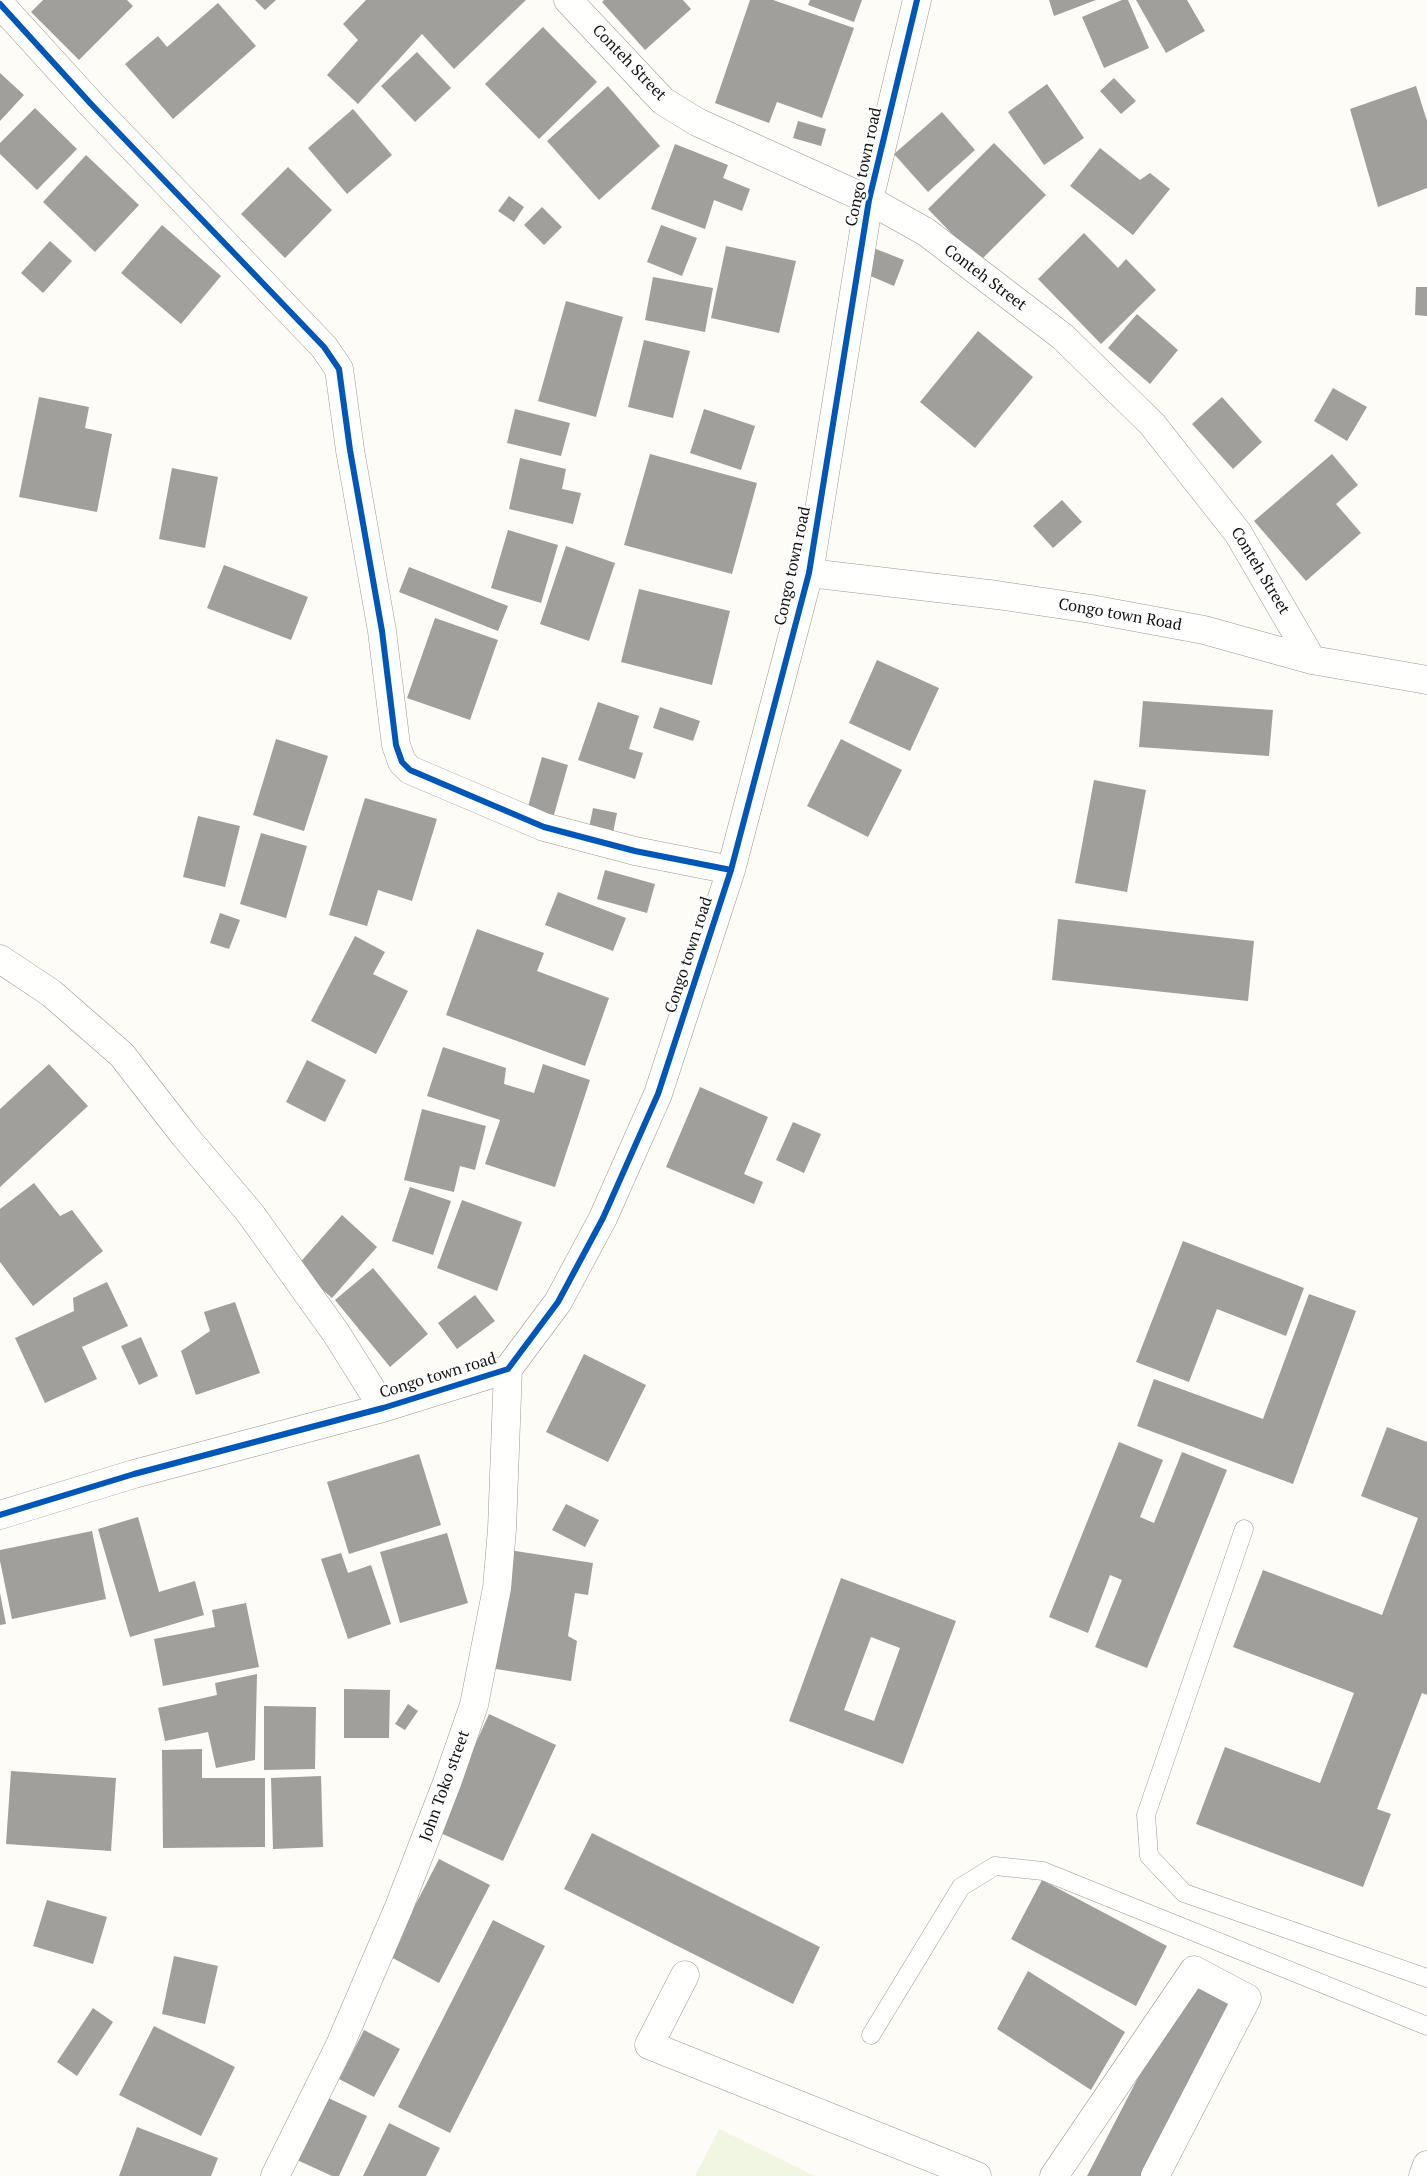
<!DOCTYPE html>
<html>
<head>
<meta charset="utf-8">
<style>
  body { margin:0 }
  canvas { display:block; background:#fdfcf7 }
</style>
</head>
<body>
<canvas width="1427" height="2176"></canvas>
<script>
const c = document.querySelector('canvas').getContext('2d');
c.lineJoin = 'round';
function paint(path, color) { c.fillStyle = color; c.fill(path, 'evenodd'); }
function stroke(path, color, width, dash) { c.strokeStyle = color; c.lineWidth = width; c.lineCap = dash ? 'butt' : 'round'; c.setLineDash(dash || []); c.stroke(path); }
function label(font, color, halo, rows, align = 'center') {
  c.font = font + ' "PT Serif",serif'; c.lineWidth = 5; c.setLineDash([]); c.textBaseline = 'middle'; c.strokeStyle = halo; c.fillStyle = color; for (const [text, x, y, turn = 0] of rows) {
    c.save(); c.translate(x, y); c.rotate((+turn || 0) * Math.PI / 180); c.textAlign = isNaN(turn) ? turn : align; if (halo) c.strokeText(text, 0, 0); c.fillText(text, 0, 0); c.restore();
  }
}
const pitch = new Path2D(`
  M 719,2129 L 815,2176 L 695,2176 Z`);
const building = new Path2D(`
  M 43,0 L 127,0 L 133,6 L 79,60 L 31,12 Z
  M 255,0 L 276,0 L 265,10 Z
  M 366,0 L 526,0 L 454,69 L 422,34 L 358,104 L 327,75 L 358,40 L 343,24 Z
  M 604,0 L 683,0 L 691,9 L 645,50 L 602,2 Z
  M 750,0 L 773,0 L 854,28 L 822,118 L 777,102 L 769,123 L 715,103 Z
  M 810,0 L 862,0 L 854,22 L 808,5 Z
  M 1049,0 L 1096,0 L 1054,16 Z
  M 1122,0 L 1128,0 L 1149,48 L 1104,68 L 1082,17 Z
  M 1136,0 L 1187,0 L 1205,31 L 1166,53 Z
  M 218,3 L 256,46 L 173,119 L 125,64 L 158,36 L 167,47 Z
  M 543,27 L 597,82 L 539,139 L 485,84 Z
  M 417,52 L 451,88 L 415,122 L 381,86 Z
  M 0,73 L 24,95 L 0,121 Z
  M 1114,78 L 1136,101 L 1121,114 L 1100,91 Z
  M 1047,84 L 1084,138 L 1044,165 L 1008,112 Z
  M 608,86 L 660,146 L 599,200 L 547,141 Z
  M 1416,86 L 1427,121 L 1427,188 L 1378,207 L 1350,109 Z
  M 35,108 L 77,149 L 37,190 L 0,154 L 0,143 Z
  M 353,109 L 392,155 L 347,194 L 308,148 Z
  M 942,112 L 975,150 L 928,192 L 894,154 Z
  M 798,121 L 826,129 L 821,146 L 793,138 Z
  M 994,143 L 1046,195 L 979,262 L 928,209 Z
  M 675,144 L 728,165 L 723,178 L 750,189 L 742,211 L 714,200 L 705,229 L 651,209 Z
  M 1100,148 L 1140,180 L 1150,173 L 1170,189 L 1133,235 L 1070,186 Z
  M 86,155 L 139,205 L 95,252 L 43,202 Z
  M 288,167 L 332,210 L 285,258 L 241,214 Z
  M 509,196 L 524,207 L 514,222 L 498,211 Z
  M 542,207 L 562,227 L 544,245 L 524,225 Z
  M 162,225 L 221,276 L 181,324 L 121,273 Z
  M 661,225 L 697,238 L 682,276 L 647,262 Z
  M 1084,233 L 1118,268 L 1126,259 L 1156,290 L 1101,344 L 1038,279 Z
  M 50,241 L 72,261 L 43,293 L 21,273 Z
  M 726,246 L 796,261 L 779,333 L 711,318 Z
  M 871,247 L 904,260 L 894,286 L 861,272 Z
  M 653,277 L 713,288 L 705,332 L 645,320 Z
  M 1416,287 L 1427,287 L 1427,316 L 1415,315 Z
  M 566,301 L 623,317 L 596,417 L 538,401 Z
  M 1137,314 L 1178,350 L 1150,384 L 1108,348 Z
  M 978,331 L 1033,377 L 975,448 L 920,402 Z
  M 644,340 L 690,351 L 673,418 L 628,407 Z
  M 1333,388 L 1367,407 L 1347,441 L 1314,421 Z
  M 39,397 L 89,407 L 85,428 L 112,434 L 97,512 L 19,497 Z
  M 1222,397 L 1262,442 L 1233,469 L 1192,424 Z
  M 515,409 L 570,423 L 561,456 L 507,443 Z
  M 704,409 L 755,426 L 741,470 L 690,453 Z
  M 650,454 L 757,483 L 732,574 L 624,545 Z
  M 1332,454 L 1358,485 L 1336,504 L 1361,533 L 1306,581 L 1254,521 Z
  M 520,458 L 566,469 L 562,489 L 581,493 L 573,524 L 509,509 Z
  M 172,468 L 218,477 L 205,548 L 159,539 Z
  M 1062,500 L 1082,522 L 1053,548 L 1033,526 Z
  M 508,530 L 558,545 L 541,603 L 491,588 Z
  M 566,546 L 615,563 L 589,641 L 540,624 Z
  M 224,565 L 308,597 L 291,640 L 207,608 Z
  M 409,567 L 508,606 L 498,631 L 399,592 Z
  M 639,589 L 730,611 L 712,685 L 621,662 Z
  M 435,618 L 498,640 L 470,720 L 407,698 Z
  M 877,660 L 939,688 L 910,751 L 849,723 Z
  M 1143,701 L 1273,710 L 1269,756 L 1139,747 Z
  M 598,702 L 639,716 L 629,749 L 643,753 L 635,779 L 578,760 Z
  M 660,707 L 700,721 L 693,741 L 653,728 Z
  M 276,739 L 328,756 L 304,831 L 253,815 Z
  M 841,739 L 902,770 L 868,837 L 807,806 Z
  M 542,757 L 568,765 L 553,818 L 527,810 Z
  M 1094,780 L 1146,790 L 1127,892 L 1075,883 Z
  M 365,798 L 437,819 L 412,901 L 378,890 L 367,926 L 329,915 Z
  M 593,808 L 617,813 L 613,833 L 589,828 Z
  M 198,816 L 240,826 L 225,887 L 183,877 Z
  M 261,833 L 307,846 L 286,918 L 240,904 Z
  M 605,870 L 655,884 L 647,913 L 597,899 Z
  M 558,892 L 626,918 L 613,951 L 545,925 Z
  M 220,913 L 240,920 L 229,949 L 210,943 Z
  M 1058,919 L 1254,941 L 1248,1001 L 1052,980 Z
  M 477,929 L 544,953 L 537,971 L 609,998 L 585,1066 L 446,1015 Z
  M 355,936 L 385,952 L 373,974 L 408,991 L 376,1054 L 311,1021 Z
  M 443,1047 L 506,1068 L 504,1084 L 534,1093 L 543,1064 L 590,1080 L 555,1187 L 485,1164 L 500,1120 L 427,1096 Z
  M 307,1060 L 346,1080 L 325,1122 L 286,1102 Z
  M 49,1064 L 88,1106 L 0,1187 L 0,1109 Z
  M 700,1087 L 768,1117 L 744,1174 L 763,1182 L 754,1204 L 666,1167 Z
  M 422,1109 L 486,1126 L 475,1170 L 460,1166 L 454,1192 L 404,1180 Z
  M 793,1122 L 821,1134 L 804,1173 L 776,1160 Z
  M 34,1183 L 60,1216 L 72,1210 L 103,1251 L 33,1306 L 0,1262 L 0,1209 Z
  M 410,1187 L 451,1201 L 433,1255 L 392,1241 Z
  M 462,1200 L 522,1222 L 497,1291 L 437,1268 Z
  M 342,1215 L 377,1247 L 332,1298 L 296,1267 Z
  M 1183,1241 L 1304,1288 L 1286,1336 L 1217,1309 L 1189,1382 L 1136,1362 Z
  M 373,1268 L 428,1334 L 390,1367 L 335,1300 Z
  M 107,1282 L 128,1326 L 82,1347 L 97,1379 L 45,1403 L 15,1338 L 74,1311 L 73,1298 Z
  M 1309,1294 L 1356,1311 L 1293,1484 L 1137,1426 L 1154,1379 L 1263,1419 Z
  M 475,1295 L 495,1321 L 457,1349 L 438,1323 Z
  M 235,1302 L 260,1373 L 196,1395 L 181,1351 L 210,1331 L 204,1312 Z
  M 141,1337 L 158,1376 L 139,1385 L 121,1346 Z
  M 584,1354 L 646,1385 L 608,1462 L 546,1432 Z
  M 1387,1427 L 1427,1442 L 1427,1695 L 1422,1693 L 1377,1809 L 1391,1814 L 1363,1887 L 1196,1824 L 1225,1747 L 1320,1783 L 1354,1693 L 1233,1647 L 1263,1570 L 1382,1615 L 1418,1518 L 1361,1496 Z
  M 1119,1442 L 1163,1460 L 1140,1517 L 1154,1523 L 1182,1452 L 1227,1470 L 1147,1668 L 1095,1647 L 1122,1580 L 1110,1575 L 1088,1633 L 1049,1617 Z
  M 419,1454 L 441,1525 L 349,1554 L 327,1482 Z
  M 566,1504 L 599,1520 L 585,1547 L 552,1530 Z
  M 138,1517 L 159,1592 L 195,1581 L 204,1615 L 130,1637 L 98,1529 Z
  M 92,1531 L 106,1599 L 12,1619 L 0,1561 L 0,1550 Z
  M 447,1533 L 468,1603 L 400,1623 L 380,1552 Z
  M 509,1550 L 593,1563 L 588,1595 L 575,1593 L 568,1636 L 577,1641 L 571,1681 L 490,1668 Z
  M 341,1553 L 348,1573 L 371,1565 L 391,1624 L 348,1639 L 321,1559 Z
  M 841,1578 L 956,1621 L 903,1764 L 789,1721 ZM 871,1637 L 900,1648 L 874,1721 L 844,1710 Z
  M 0,1593 L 6,1624 L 0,1625 Z
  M 246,1603 L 259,1667 L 163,1686 L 154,1639 L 215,1627 L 212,1610 Z
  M 257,1674 L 255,1760 L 216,1768 L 208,1732 L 165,1741 L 158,1708 L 217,1695 L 215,1683 Z
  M 344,1689 L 390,1690 L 389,1738 L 344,1738 Z
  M 408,1704 L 418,1711 L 405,1730 L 395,1724 Z
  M 264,1706 L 316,1707 L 315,1769 L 264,1770 Z
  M 489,1714 L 556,1745 L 503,1861 L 436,1831 Z
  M 202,1749 L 202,1778 L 265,1778 L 265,1847 L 163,1848 L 162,1750 Z
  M 11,1771 L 116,1778 L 111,1851 L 6,1844 Z
  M 321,1776 L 323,1847 L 273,1849 L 271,1778 Z
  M 592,1833 L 820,1947 L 793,2004 L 564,1889 Z
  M 439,1859 L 490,1885 L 439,1983 L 389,1956 Z
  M 1042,1880 L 1167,1946 L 1136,2006 L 1011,1939 Z
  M 47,1900 L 107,1917 L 93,1964 L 33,1946 Z
  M 493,1920 L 545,1946 L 450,2133 L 398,2107 Z
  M 174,1956 L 218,1966 L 205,2024 L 162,2014 Z
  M 1194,1970 L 1247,1998 L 1155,2176 L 1087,2176 Z
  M 1028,1971 L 1125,2032 L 1091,2090 L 997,2029 Z
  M 93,2008 L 113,2022 L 77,2076 L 57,2062 Z
  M 154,2026 L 235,2067 L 201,2136 L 119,2095 Z
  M 364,2030 L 400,2049 L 374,2097 L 339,2079 Z
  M 324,2096 L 367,2116 L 339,2176 L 332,2176 L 295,2159 Z
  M 389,2123 L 440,2148 L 426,2176 L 363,2176 Z
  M 137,2127 L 218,2158 L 211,2176 L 119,2176 Z`);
const service = new Path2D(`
  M 1244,1529 L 1146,1815 L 1149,1856 L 1184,1893 L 1427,1978
  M 871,2035 L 961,1887 L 995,1866 L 1043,1871 L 1427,2026`);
const minor = new Path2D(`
  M 568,0 L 663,101 L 697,122 L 869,200 L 926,232 L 1063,337 L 1152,424 L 1238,533 L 1312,660
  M 0,4 L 91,104 L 324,347 L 339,369 L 350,450 L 382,631 L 396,745 L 402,762 L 410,770 L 544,827 L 635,851 L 731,870
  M 809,573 L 997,595 L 1091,609 L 1204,630 L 1312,660 L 1427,680
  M 0,959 L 51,993 L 122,1055 L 184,1135 L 250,1213 L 336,1333 L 383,1408
  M 0,1515 L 134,1474 L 383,1408 L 508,1369 L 558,1302 L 603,1218 L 658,1094 L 731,870 L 809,573 L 869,200 L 917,0
  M 685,1975 L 649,2045 L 977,2176
  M 275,2176 L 340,2045 L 399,1907 L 448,1780 L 474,1705 L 497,1588 L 502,1529 L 508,1369
  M 1054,2176 L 1194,1970 L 1247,1998 L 1155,2176`);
const tertiary = new Path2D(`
  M 1423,2176 L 1427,2165`);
const cycleway = new Path2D(`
  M 0,4 L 91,104 L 324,347 L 339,369 L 350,450 L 382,631 L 396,745 L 402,762 L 410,770 L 544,827 L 635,851 L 731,870
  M 0,1515 L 134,1474 L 383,1408 L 508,1369 L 558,1302 L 603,1218 L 658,1094 L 731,870 L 809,573 L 869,200 L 917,0`);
const streetNames = [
  ["Conteh Street",629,63,46],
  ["Congo town road",864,167,-78],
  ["Conteh Street",985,278,37],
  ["Congo town road",793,566,-78],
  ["Conteh Street",1260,571,59],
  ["Congo town Road",1120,615,10],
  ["Congo town road",689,955,-72],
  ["Congo town road",438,1376,-17],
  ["John Toko street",445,1786,-70]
];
paint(pitch, '#f0f6e1');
paint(building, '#a19f9c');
stroke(service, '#979795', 19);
stroke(minor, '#979795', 29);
stroke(tertiary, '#979795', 29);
stroke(service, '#fffffe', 18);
stroke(minor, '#fffffe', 28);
stroke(tertiary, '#fffffe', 28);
stroke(cycleway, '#0057b8', 6);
label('16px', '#111', '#fff', streetNames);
</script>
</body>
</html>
